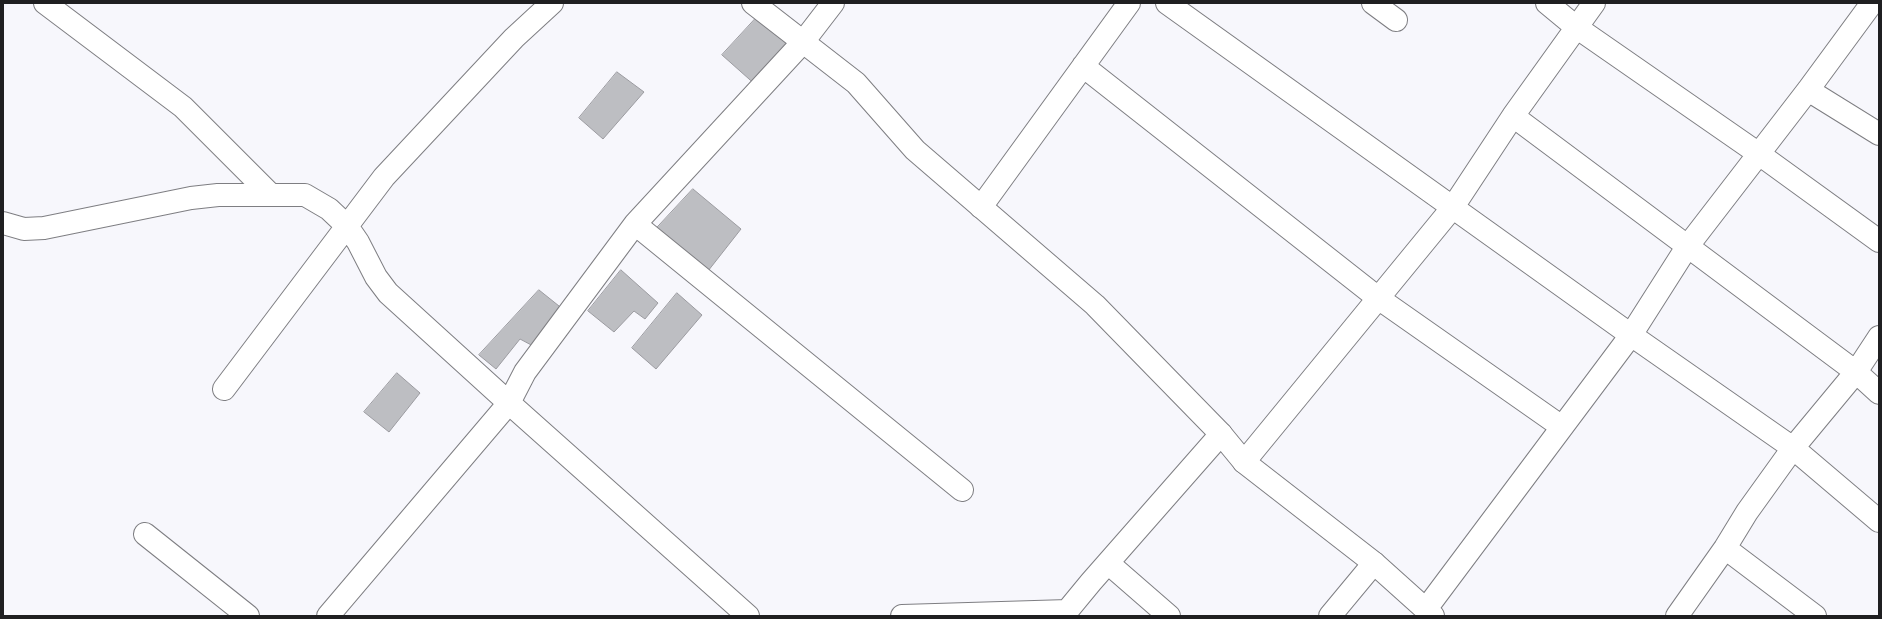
<!DOCTYPE html>
<html>
<head>
<meta charset="utf-8">
<style>
  body { margin:0 }
  #map { position:relative; width:1882px; height:619px; overflow:hidden; background:#f7f7fc; font-family:"Archivo Narrow",sans-serif }
  canvas { display:block }
  .frame { position:absolute; inset:0; border:4px solid #1f1f21; pointer-events:none }
</style>
</head>
<body>
<div id="map">
<canvas width="1882" height="619"></canvas>
<div class="frame"></div>
</div>
<script>
const c = document.querySelector('canvas').getContext('2d');
c.lineJoin = 'round';
function paint(path, color) { c.fillStyle = color; c.fill(path, 'evenodd'); }
function stroke(path, color, width, dash) { c.strokeStyle = color; c.lineWidth = width; c.lineCap = dash ? 'butt' : 'round'; c.setLineDash(dash || []); c.stroke(path); }
const building = new Path2D(`
  M 757,17 L 794,47 L 758,87 L 722,55 Z
  M 617,72 L 644,92 L 603,139 L 579,118 Z
  M 693,189 L 741,229 L 708,271 L 654,231 Z
  M 621,270 L 658,303 L 645,319 L 634,311 L 614,332 L 588,311 Z
  M 539,290 L 564,310 L 535,347 L 520,339 L 496,369 L 479,355 Z
  M 677,293 L 702,315 L 656,369 L 632,348 Z
  M 397,373 L 420,393 L 389,432 L 364,412 Z`);
const minor = new Path2D(`
  M 45,3 L 183,107 L 271,195
  M 1167,3 L 1631,335 L 1426,609
  M 1373,3 L 1396,20
  M 1547,3 L 1576,27 L 1759,154 L 1879,241
  M 1872,3 L 1808,90 L 1687,247 L 1631,335 L 1793,448 L 1879,521
  M 1083,66 L 1378,298 L 1562,427
  M 1808,90 L 1879,134
  M 1513,116 L 1856,372 L 1879,393
  M 981,207 L 1129,3
  M 3,223 L 24,229 L 44,228 L 191,198 L 218,195 L 305,195 L 329,209 L 347,226 L 358,242 L 376,277 L 388,293 L 509,403 L 748,616
  M 635,224 L 962,490
  M 224,389 L 384,177 L 514,38 L 552,3
  M 1244,462 L 1453,207 L 1513,116 L 1594,3
  M 145,534 L 248,616
  M 1725,548 L 1815,616
  M 1108,563 L 1169,616
  M 328,616 L 509,403 L 525,372 L 635,224 L 803,42 L 833,3
  M 902,616 L 1068,611
  M 1063,616 L 1091,582 L 1221,434
  M 1330,616 L 1374,563
  M 1677,616 L 1725,548 L 1747,512 L 1793,448 L 1856,372 L 1879,337`);
const tertiary = new Path2D(`
  M 753,3 L 856,83 L 915,150 L 1095,305 L 1221,434 L 1244,462 L 1374,563 L 1433,616`);
paint(building, '#bdbec2');
stroke(building, '#9b9ba0', 1);
stroke(minor, '#7e7e82', 24);
stroke(tertiary, '#7e7e82', 24);
stroke(minor, '#fff', 22);
stroke(tertiary, '#fff', 22);
</script>
</body>
</html>
